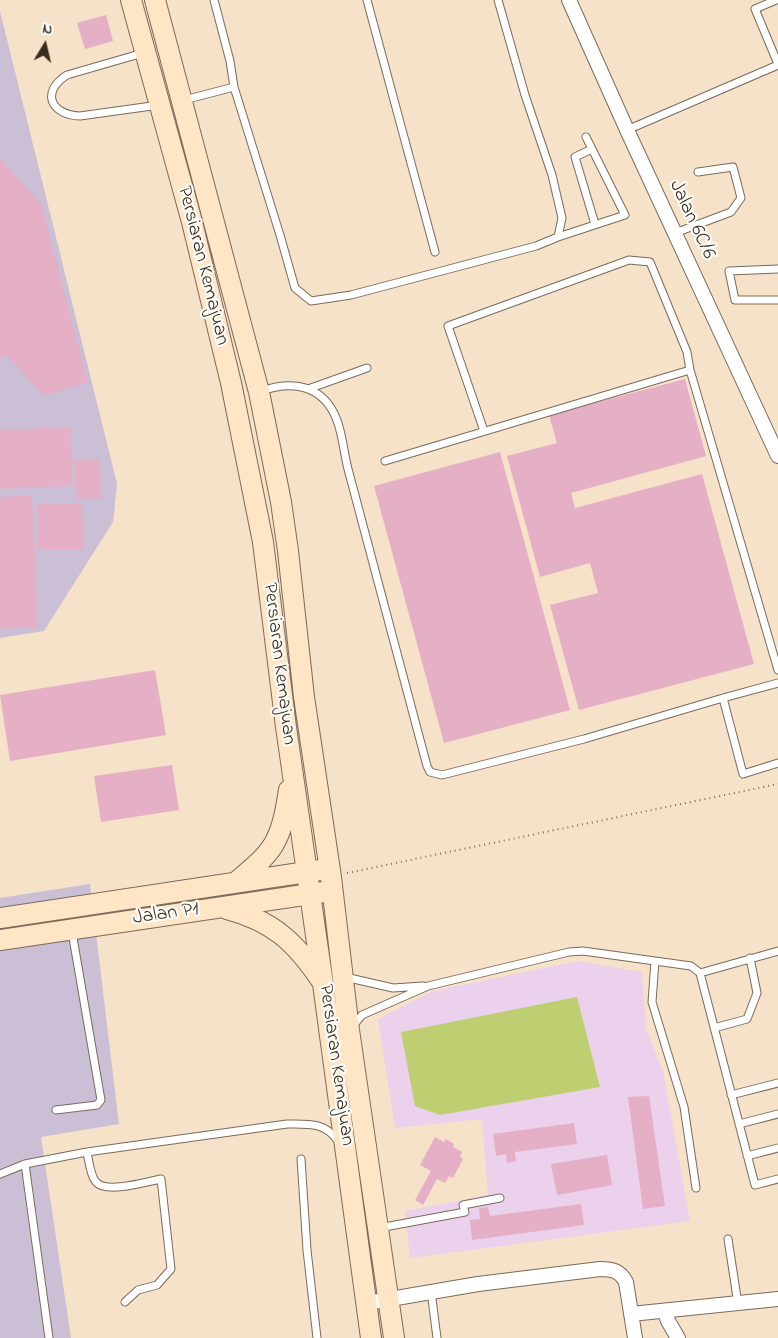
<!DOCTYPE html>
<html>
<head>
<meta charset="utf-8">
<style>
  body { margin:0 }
  #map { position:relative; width:778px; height:1338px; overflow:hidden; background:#f5e2c8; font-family:"Indie Flower",sans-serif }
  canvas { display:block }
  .north { position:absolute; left:20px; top:20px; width:50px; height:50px; -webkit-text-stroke:4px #fdfcf7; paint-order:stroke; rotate:9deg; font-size:14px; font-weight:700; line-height:20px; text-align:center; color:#3b2a1e }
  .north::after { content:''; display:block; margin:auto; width:18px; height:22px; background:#3b2a1e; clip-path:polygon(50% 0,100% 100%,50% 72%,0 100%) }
</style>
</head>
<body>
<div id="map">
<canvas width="778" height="1338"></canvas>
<div class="north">N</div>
</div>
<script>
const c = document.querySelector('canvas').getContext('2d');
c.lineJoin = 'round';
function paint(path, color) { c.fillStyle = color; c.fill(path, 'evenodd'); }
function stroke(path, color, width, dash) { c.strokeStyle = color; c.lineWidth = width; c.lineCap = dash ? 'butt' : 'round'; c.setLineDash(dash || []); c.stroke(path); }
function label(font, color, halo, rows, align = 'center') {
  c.font = font + ' "Indie Flower",sans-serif'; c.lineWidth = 4.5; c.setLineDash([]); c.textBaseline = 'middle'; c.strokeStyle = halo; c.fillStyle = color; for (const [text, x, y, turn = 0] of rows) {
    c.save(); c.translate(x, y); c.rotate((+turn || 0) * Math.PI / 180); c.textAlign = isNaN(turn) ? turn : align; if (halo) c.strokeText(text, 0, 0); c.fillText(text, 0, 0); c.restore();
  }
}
const built = new Path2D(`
  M 578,961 L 642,972 L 646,1029 L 663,1071 L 690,1221 L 410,1258 L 405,1211 L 488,1195 L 482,1119 L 395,1128 L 378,1019 L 433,991 Z`);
const industrial = new Path2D(`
  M 0,11 L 117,484 L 113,522 L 44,631 L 0,638 Z
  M 90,884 L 119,1124 L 41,1137 L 71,1338 L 0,1338 L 0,898 Z`);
const green = new Path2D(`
  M 577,997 L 600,1087 L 440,1115 L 415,1106 L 401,1032 Z`);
const building = new Path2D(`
  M 106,15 L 113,41 L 85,49 L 77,23 Z
  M 0,158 L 41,204 L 88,382 L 44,396 L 6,354 L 0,360 Z
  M 685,379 L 706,456 L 571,493 L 575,508 L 702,474 L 754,664 L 579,710 L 550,605 L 598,593 L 590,563 L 540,577 L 507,456 L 557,443 L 549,415 Z
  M 70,427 L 73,486 L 0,489 L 0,430 Z
  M 500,452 L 570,710 L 444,743 L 374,486 Z
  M 99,459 L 102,498 L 77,499 L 74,460 Z
  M 32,495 L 38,627 L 0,629 L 0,497 Z
  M 82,503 L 84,549 L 38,550 L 37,504 Z
  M 155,670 L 166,735 L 10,761 L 0,695 Z
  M 172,765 L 179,810 L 101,822 L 94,776 Z
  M 649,1096 L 665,1206 L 643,1209 L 628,1097 Z
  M 574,1123 L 577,1144 L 515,1152 L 516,1161 L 507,1163 L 506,1154 L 496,1156 L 493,1134 Z
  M 435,1137 L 444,1142 L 446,1139 L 454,1144 L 453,1147 L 462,1152 L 460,1157 L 463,1159 L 453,1178 L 449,1176 L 445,1183 L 437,1179 L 423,1205 L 415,1200 L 431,1171 L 420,1165 Z
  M 607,1155 L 612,1185 L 557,1195 L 551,1164 Z
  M 581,1204 L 584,1225 L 472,1240 L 470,1220 L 480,1219 L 479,1208 L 488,1207 L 490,1216 Z`);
const path = new Path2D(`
  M 347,873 L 778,784`);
const lane = new Path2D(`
  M 214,0 L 230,61 L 234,87 L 280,235 L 295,288 L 311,301 L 351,295 L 536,246 L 558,237 L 562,218 L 552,175 L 525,95 L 498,0
  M 367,0 L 435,252
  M 776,0 L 755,9 L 778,64
  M 143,53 L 67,75 C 40,92 51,115 80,116 L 159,105
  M 184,100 L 234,87
  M 627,130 L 778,65
  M 592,149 L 575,157 L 595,224
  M 675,233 L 731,212 L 741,198 L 733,167 L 698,172
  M 558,237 L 625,215 L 586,137
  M 778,269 L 729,271 L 735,300 L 778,300
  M 308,389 L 367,368
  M 262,391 C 287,382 315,383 331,408 C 342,425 343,450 348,469 L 427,766 L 430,772 L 442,775 L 584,739 L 723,698 L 778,683
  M 484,431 L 448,326 L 629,260 L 650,262 L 687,352 L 690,370 L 778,670
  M 385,461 L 690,370
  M 723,698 L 743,774 L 778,763
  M 655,961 L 652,1002 L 684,1107 L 696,1188
  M 700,973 L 778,951
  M 345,977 L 393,988 L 423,986
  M 352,1027 L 362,1015 L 428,986 L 569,952 L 583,951 L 691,966 L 700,973 L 755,1185 L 778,1179
  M 714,1028 L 747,1019 L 757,993 L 750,958
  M 731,1095 L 778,1083
  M 56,1110 L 97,1105 L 101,1100 L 72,932
  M 739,1124 L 778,1114
  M 87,1152 C 89,1161 90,1175 96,1182 C 106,1194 146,1182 161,1179 L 171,1269 L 157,1285 L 138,1290 L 125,1302
  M 747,1156 L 778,1148
  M 301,1159 L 307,1250 L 317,1338
  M 25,1164 L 49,1338
  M 0,1174 L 25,1164 L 87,1152 L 287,1124 C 308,1124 325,1122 338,1141
  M 379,1228 L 465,1212 L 463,1205 L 500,1198
  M 728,1239 L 738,1304
  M 431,1291 L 437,1338`);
const street = new Path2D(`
  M 569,0 L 627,130 L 778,456
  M 367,1303 L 478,1284 L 600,1269 C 613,1269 620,1271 626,1282 L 635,1338
  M 665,1311 L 668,1321 L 678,1338
  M 631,1314 L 778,1299`);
const secondary = new Path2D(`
  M 131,0 L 192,222 L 231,383 L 263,542 L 286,727 L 323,984 L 371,1338
  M 155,0 L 259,392 L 281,502 L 288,551 L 304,697 L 331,877 L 349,1030 L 394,1338
  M 235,883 C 249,871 268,857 276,840 C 284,824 286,807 289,790
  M 227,909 C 273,921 295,942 321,980
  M 0,918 L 320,870
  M 0,940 L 324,892`);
const streetNames = [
  ["Jalan 6C/6",691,220,65],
  ["Persiaran Kemajuan",202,266,76],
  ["Persiaran Kemajuan",278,664,83],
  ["Jalan P1",166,915,-8],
  ["Persiaran Kemajuan",335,1065,82]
];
paint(built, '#ebd1eb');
paint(industrial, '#cbbfd5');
paint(green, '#becf72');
paint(building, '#e5afc6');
stroke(lane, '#7c6a5a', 9);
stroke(street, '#7c6a5a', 16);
stroke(secondary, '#7c6a5a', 22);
stroke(path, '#7c6a5a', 2, [1, 4]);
stroke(lane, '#fff', 7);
stroke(street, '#fff', 14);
stroke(secondary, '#fde5c5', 20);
label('20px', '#3b2a1e', '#fdfcf7', streetNames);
</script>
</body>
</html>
